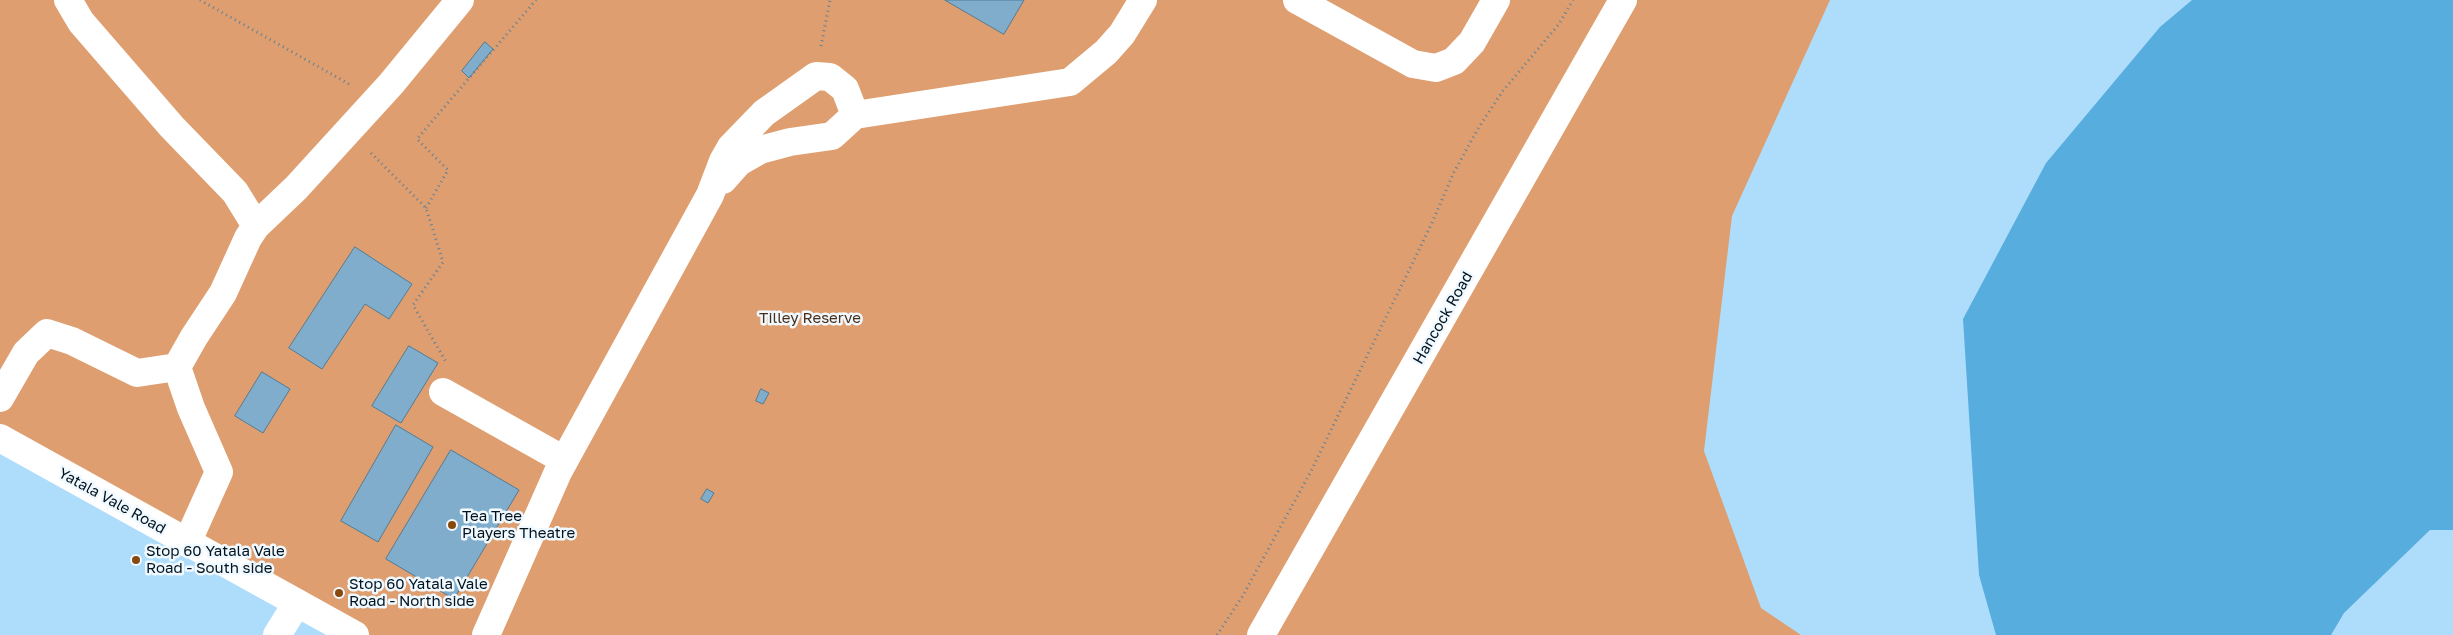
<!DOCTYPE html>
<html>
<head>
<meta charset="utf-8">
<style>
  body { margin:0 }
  canvas { display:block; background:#aeddfc }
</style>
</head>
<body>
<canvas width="2453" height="635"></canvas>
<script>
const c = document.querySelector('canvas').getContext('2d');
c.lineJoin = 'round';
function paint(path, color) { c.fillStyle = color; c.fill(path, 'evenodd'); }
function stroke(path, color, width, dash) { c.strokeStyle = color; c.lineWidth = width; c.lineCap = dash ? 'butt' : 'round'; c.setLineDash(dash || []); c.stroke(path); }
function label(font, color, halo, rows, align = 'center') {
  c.font = font + ' "Golos Text",sans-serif'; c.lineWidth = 5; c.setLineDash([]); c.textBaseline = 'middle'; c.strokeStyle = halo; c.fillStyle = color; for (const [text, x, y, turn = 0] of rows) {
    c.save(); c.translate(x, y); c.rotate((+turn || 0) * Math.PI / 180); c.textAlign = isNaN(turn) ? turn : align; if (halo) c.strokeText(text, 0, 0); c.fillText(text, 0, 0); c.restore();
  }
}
const green = new Path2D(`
  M 0,0 L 1830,0 L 1732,216 L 1704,451 L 1761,608 L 1801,635 L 354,635 L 0,438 Z`);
const water = new Path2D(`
  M 2192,0 L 2453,0 L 2453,530 L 2430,530 L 2344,613 L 2331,635 L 1996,635 L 1979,575 L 1963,319 L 2046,163 L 2160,27 Z`);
const building = new Path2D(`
  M 945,0 L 1024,0 L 1004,34 Z
  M 485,42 L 493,49 L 469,78 L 462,71 Z
  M 355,247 L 412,284 L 389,319 L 365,304 L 322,369 L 289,348 Z
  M 409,346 L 438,363 L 401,423 L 372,406 Z
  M 262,372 L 290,389 L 263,433 L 235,416 Z
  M 761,389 L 769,393 L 763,404 L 756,401 Z
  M 396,425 L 433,447 L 378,542 L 341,521 Z
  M 451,450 L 519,490 L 454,599 L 386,559 Z
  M 707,489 L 714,493 L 708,503 L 701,499 Z`);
const path = new Path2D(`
  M 200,0 L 349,84
  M 821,46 L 830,0
  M 371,153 L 426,208 L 443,262 L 413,305 L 446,362
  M 426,208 L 448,170 L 417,139 L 536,0
  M 1217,635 L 1242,597 L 1310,473 L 1431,225 L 1454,172 L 1479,127 L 1502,92 L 1559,24 L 1573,0`);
const minor = new Path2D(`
  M 68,0 L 81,22 L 172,127 L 235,192 L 256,226
  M 1297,0 L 1413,64 L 1436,68 L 1454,61 L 1472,42 L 1496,0
  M 723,180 L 739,162 L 760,150 L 790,142 L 832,136 L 855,115 L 1070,82 L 1106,52 L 1122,34 L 1143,0
  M 177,367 L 194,337 L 223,293 L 248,238 L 256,226 L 296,188 L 391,84 L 460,0
  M 443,392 L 564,460
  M 0,398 L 26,353 L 47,333 L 72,341 L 137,373 L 177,367 L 191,408 L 219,472 L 187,543
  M 277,635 L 297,603
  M 486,635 L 558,472 L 710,195 L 723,161 L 731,147 L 764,113 L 816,76 L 830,77 L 845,89 L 855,115`);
const major = new Path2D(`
  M 0,438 L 355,635
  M 1261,635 L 1623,0`);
const markers = [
  [452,525,5,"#88490d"],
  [136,560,5,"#88490d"],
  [339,593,5,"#88490d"]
];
const parkNames = [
  ["Tilley Reserve",810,318]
];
const streetNames = [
  ["Hancock Road",1443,318,-60],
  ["Yatala Vale Road",112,501,29]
];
const poiNames = [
  ["Tea Tree",462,516],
  ["Players Theatre",462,533],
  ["Stop 60 Yatala Vale",146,551],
  ["Road - South side",146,568],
  ["Stop 60 Yatala Vale",349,584],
  ["Road - North side",349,601]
];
paint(green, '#de9e6f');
paint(water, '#58addf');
paint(building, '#7fadcb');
stroke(building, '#507c98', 1);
stroke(path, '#608096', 3, [1, 4]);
stroke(minor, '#fff', 28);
stroke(major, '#fff', 28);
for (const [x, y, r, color] of markers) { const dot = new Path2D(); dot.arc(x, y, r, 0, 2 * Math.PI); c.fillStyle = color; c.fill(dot); stroke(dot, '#eff9ff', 2); }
label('15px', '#4b2e17', '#eff9ff', parkNames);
label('15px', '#03131e', '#eff9ff', streetNames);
label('15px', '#03131e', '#eff9ff', poiNames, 'left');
</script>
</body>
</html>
